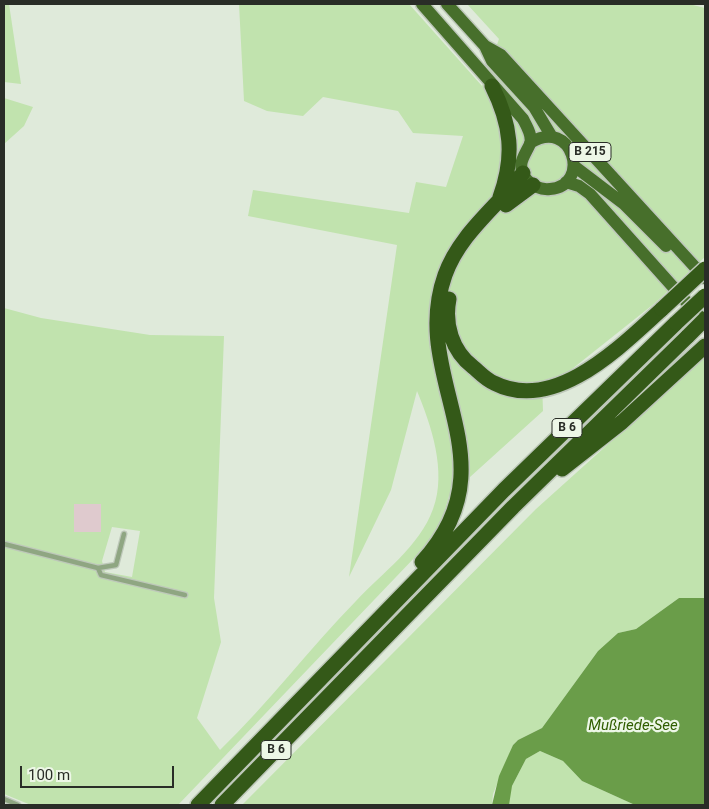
<!DOCTYPE html>
<html>
<head>
<meta charset="utf-8">
<style>
  body { margin:0 }
  #map { position:relative; width:709px; height:809px; overflow:hidden; background:#dfeada; font-family:Roboto,sans-serif }
  canvas { display:block }
  .frame { position:absolute; inset:0; border:5px solid #292d27; pointer-events:none }
  .scale { position:absolute; left:20px; top:766px; width:154px; height:22px; box-sizing:border-box; border:2px solid #292d27; border-top:0; padding-left:6px; font-size:15px; line-height:18px; white-space:nowrap; color:#292d27; -webkit-text-stroke:4px #edf7e7; paint-order:stroke }
</style>
</head>
<body>
<div id="map">
<canvas width="709" height="809"></canvas>
<div class="frame"></div>
<div class="scale">100 m</div>
</div>
<script>
const c = document.querySelector('canvas').getContext('2d');
c.lineJoin = 'round';
function paint(path, color) { c.fillStyle = color; c.fill(path, 'evenodd'); }
function stroke(path, color, width, dash) { c.strokeStyle = color; c.lineWidth = width; c.lineCap = dash ? 'butt' : 'round'; c.setLineDash(dash || []); c.stroke(path); }
function label(font, color, halo, rows, align = 'center') {
  c.font = font + ' Roboto,sans-serif'; c.lineWidth = 4.5; c.setLineDash([]); c.textBaseline = 'middle'; c.strokeStyle = halo; c.fillStyle = color; for (const [text, x, y, turn = 0] of rows) {
    c.save(); c.translate(x, y); c.rotate((+turn || 0) * Math.PI / 180); c.textAlign = isNaN(turn) ? turn : align; if (halo) c.strokeText(text, 0, 0); c.fillText(text, 0, 0); c.restore();
  }
}
const green = new Path2D(`
  M 4,4 L 9,4 L 21,84 L 4,82 Z
  M 239,4 L 409,4 L 482,86 L 499,39 L 467,4 L 689,4 L 705,8 L 705,257 L 655,303 L 567,373 L 542,381 L 543,411 L 449,496 L 443,517 L 431,538 L 417,555 L 178,805 L 31,805 L 4,794 L 4,308 L 41,318 L 150,335 L 224,336 L 214,598 L 221,642 L 197,718 L 220,750 C 268,704 309,649 356,601 C 382,573 420,546 433,509 C 447,471 431,425 417,391 L 391,490 L 349,577 L 397,245 L 248,216 L 253,190 L 409,213 L 416,182 L 446,187 L 463,136 L 413,133 L 398,111 L 323,97 L 303,116 L 267,111 L 244,101 ZM 112,527 L 140,531 L 132,577 L 105,572 L 102,561 Z
  M 4,98 L 33,107 L 24,126 L 4,144 Z
  M 705,357 L 705,598 L 679,598 L 636,629 L 618,633 L 598,651 L 542,728 L 518,740 L 513,745 L 493,794 L 492,805 L 242,805 L 536,509 Z
  M 540,751 L 563,761 L 582,781 L 635,805 L 508,805 L 511,788 L 526,759 Z`);
const water = new Path2D(`
  M 679,598 L 705,598 L 705,805 L 635,805 L 582,781 L 563,761 L 540,751 L 526,759 L 512,786 L 509,805 L 492,805 L 499,776 L 513,745 L 518,740 L 542,728 L 598,651 L 618,633 L 636,629 Z`);
const building = new Path2D(`
  M 74,504 L 101,504 L 101,532 L 74,532 Z`);
const lane = new Path2D(`
  M 4,544 L 98,568 L 116,565 L 124,534
  M 98,568 L 101,575 L 185,595
  M 4,799 L 18,805`);
const primary = new Path2D(`
  M 422,4 L 523,119 C 526,125 533,136 530,144 C 524,157 516,164 526,179 C 532,186 541,190 550,189 C 592,186 573,116 530,143
  M 447,4 L 485,46 L 501,55 L 705,278
  M 485,46 L 492,61 L 534,107 L 552,137
  M 574,166 L 624,204 L 666,246
  M 566,182 L 579,186 L 590,194 L 699,316`);
const highway = new Path2D(`
  M 492,86 C 511,124 515,156 500,197
  M 506,205 L 533,185
  M 449,299 C 444,324 452,351 473,367 C 479,372 486,380 494,383 C 555,414 621,346 662,309
  M 562,469 L 622,422 L 705,346
  M 422,562 C 515,461 408,379 445,275 C 460,233 497,207 523,173
  M 198,805 L 504,490 L 676,323
  M 222,805 L 513,507 L 688,336`);
const highwayBridge = new Path2D(`
  M 662,309 L 705,269
  M 676,323 L 705,296
  M 688,336 L 705,319`);
const shields = [
  [590,152,42],
  [567,428,30],
  [276,750,30]
];
const shieldNames = [
  ["B 215",590,152],
  ["B 6",567,428],
  ["B 6",276,750]
];
const waterNames = [
  ["Mußriede-See",633,726]
];
paint(green, '#c1e3ae');
paint(water, '#6a9d49');
paint(building, '#dfcace');
stroke(lane, '#bec8ba', 7);
stroke(primary, '#bec8ba', 15);
stroke(highway, '#bec8ba', 18);
stroke(lane, '#8fa682', 4.5);
stroke(primary, '#476f2b', 12);
stroke(highway, '#345918', 15);
stroke(highwayBridge, '#bec8ba', 18, []);
stroke(highwayBridge, '#345918', 15);
for (const [x, y, w] of shields) { const box = new Path2D(); box.roundRect(x - w / 2, y - 9.5, w, 19, 4); c.fillStyle = '#edf7e7'; c.fill(box); stroke(box, '#292d27', 1); }
label('bold 12px', '#292d27', null, shieldNames);
label('italic 15px', '#305e00', '#edf7e7', waterNames);
</script>
</body>
</html>
